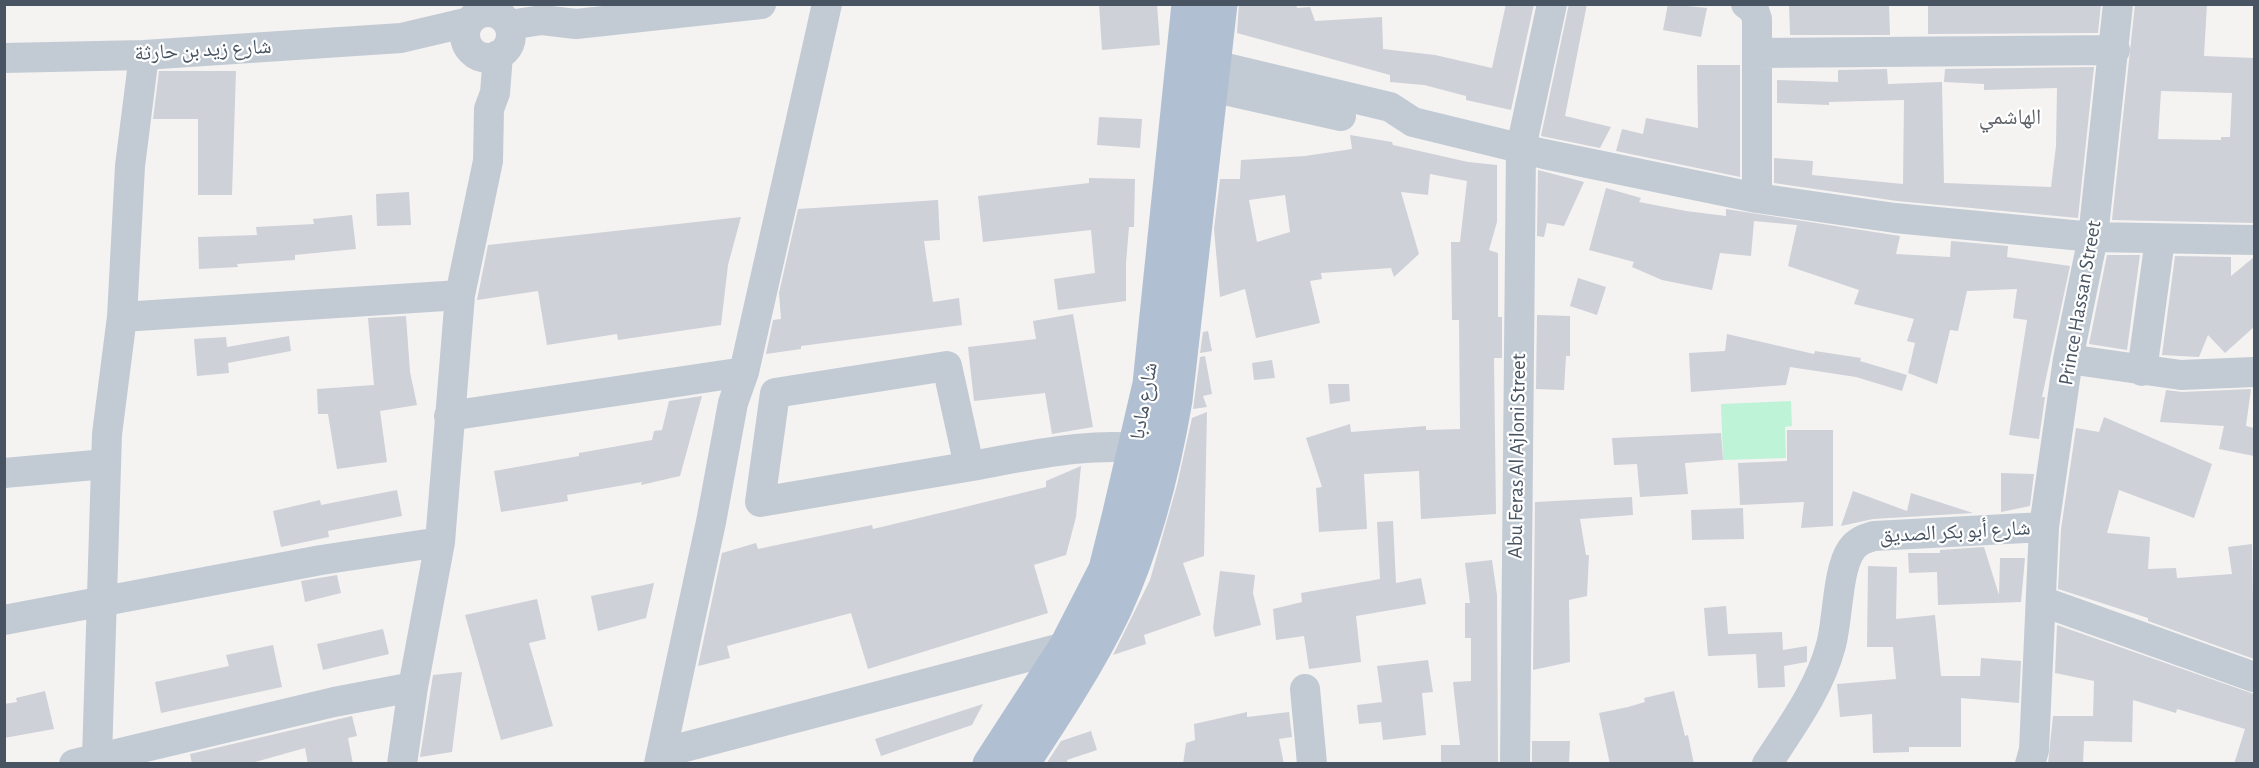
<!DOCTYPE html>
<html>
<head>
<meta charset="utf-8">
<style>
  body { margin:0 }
  #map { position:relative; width:2259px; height:768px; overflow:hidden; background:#f5f2f2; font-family:"Alegreya Sans",sans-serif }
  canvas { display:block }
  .frame { position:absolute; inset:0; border:6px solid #485462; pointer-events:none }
</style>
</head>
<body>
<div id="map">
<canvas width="2259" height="768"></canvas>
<div class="frame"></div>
</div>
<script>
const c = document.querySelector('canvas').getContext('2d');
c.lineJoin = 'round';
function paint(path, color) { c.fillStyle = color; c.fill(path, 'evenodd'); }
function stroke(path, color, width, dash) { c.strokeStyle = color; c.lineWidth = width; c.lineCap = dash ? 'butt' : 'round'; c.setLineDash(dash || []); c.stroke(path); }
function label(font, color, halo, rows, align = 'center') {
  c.font = font + ' "Alegreya Sans","Noto Naskh Arabic",sans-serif'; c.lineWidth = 4.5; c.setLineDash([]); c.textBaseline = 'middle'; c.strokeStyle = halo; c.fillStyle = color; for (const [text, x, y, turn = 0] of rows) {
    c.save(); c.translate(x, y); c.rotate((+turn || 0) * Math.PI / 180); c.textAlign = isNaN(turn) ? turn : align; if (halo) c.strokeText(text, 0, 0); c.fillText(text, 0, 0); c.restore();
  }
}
const green = new Path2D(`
  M 1791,401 L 1792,426 L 1785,427 L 1786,458 L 1723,460 L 1721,404 Z`);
const building = new Path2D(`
  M 1099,4 L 1157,4 L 1160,45 L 1102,50 Z
  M 1239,4 L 1296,4 L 1297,8 L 1310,7 L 1315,21 L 1382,17 L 1383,49 L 1435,55 L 1492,68 L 1506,4 L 1534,4 L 1511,110 L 1466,100 L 1466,96 L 1424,85 L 1390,82 L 1390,75 L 1237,33 Z
  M 1569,4 L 1587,4 L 1565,116 L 1611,127 L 1600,148 L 1541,136 Z
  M 1668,4 L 1707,8 L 1701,37 L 1663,30 Z
  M 1789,4 L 1889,4 L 1890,35 L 1790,35 Z
  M 1928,4 L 2101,4 L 2098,33 L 1928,34 Z
  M 2135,4 L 2207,4 L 2204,56 L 2254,58 L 2254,223 L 2112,220 ZM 2161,91 L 2232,93 L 2230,137 L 2221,137 L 2221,140 L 2158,139 Z
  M 1697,65 L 1740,65 L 1740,177 L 1616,151 L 1622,129 L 1643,134 L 1646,118 L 1698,128 Z
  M 2094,67 L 2078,218 L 1897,201 L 1774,183 L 1774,158 L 1813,161 L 1812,175 L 1903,184 L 1904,100 L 1829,102 L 1829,105 L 1777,103 L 1777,80 L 1838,82 L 1838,70 L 1887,69 L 1888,84 L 1942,82 L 1944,183 L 2051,187 L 2056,146 L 2057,88 L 1984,90 L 1984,84 L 1944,82 L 1945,69 Z
  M 159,71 L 236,71 L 232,195 L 198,195 L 198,119 L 153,119 Z
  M 1099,117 L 1142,119 L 1140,148 L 1097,145 Z
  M 1350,135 L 1392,142 L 1393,145 L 1468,162 L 1497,165 L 1497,222 L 1489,250 L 1498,253 L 1498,317 L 1502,317 L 1502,358 L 1494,358 L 1496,514 L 1421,519 L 1419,471 L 1364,474 L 1367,529 L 1319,532 L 1316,488 L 1322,487 L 1306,438 L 1350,424 L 1351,432 L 1426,426 L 1426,430 L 1460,429 L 1459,320 L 1452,320 L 1451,242 L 1460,242 L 1467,181 L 1430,174 L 1428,195 L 1401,192 L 1419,254 L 1394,277 L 1391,268 L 1321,273 L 1322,279 L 1310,281 L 1320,323 L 1256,338 L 1245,289 L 1220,297 L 1214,229 L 1220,179 L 1240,179 L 1241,160 L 1305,156 L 1352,149 ZM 1285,195 L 1290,232 L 1257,242 L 1249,200 Z
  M 1538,170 L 1584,182 L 1564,226 L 1547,223 L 1544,237 L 1537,236 Z
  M 1089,178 L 1135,179 L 1134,227 L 1129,227 L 1126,263 L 1126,301 L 1058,310 L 1054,279 L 1095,273 L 1091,230 L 983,242 L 978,196 L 1089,183 Z
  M 1606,188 L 1641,198 L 1639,202 L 1686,211 L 1726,216 L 1726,209 L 1900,236 L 1896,254 L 1950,257 L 1951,241 L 2008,246 L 2007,257 L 2070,266 L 2042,397 L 2045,397 L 2039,439 L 2009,435 L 2027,320 L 2013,318 L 2017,289 L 1967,291 L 1958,331 L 1950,330 L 1937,384 L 1908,373 L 1915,343 L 1907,341 L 1914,319 L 1854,304 L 1859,290 L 1788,266 L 1797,225 L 1754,221 L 1751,256 L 1720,253 L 1712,290 L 1662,280 L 1632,267 L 1634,262 L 1589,250 Z
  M 409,192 L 411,225 L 377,226 L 376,194 Z
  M 938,200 L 940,240 L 924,241 L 933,302 L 959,298 L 962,325 L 801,346 L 801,349 L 766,354 L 773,320 L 781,319 L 779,293 L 798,209 Z
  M 352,215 L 356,249 L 295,255 L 295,260 L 237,264 L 238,267 L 199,269 L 198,237 L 257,235 L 256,227 L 314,224 L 313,219 Z
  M 741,217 L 728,265 L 721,325 L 618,340 L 617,334 L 547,345 L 538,291 L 477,300 L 488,245 Z
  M 2107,255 L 2140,255 L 2127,350 L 2089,344 Z
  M 2175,256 L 2231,257 L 2231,276 L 2254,257 L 2254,327 L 2225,353 L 2208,335 L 2199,357 L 2162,355 Z
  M 1578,278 L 1606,287 L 1597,315 L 1570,306 Z
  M 1073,314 L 1093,427 L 1052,434 L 1045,393 L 974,401 L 968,347 L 1036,339 L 1033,321 Z
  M 1537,315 L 1570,316 L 1570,356 L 1566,356 L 1564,390 L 1536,389 Z
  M 406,316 L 410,372 L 417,405 L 380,411 L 387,462 L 337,469 L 328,414 L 318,414 L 317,389 L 374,385 L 368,318 Z
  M 1208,331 L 1212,351 L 1200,353 L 1203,332 Z
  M 1727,334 L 1814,354 L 1815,351 L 1861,358 L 1860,361 L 1907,375 L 1902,391 L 1856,377 L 1790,367 L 1786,385 L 1691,392 L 1689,353 L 1725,351 Z
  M 289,336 L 291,351 L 228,363 L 229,373 L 197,376 L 194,339 L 226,337 L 227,347 Z
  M 1205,356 L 1212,394 L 1203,396 L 1207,407 L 1193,409 L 1200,357 Z
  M 1272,360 L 1275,378 L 1254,380 L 1252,363 Z
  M 1328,384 L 1349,384 L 1350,401 L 1330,404 Z
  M 2251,389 L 2246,426 L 2254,428 L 2254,456 L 2219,449 L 2224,426 L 2160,422 L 2166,390 L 2182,392 Z
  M 702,396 L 680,476 L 641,485 L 642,482 L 567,495 L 568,501 L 501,512 L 494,471 L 579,456 L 579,453 L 652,440 L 654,431 L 662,430 L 669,401 Z
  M 1207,412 L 1204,556 L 1183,563 L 1201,615 L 1144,635 L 1146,644 L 1113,655 L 1150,580 L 1177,485 L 1192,418 Z
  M 2104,417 L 2212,464 L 2194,518 L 2119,490 L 2107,533 L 2150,537 L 2148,569 L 2176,568 L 2177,578 L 2232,574 L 2228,547 L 2252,544 L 2254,659 L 2148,621 L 2148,618 L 2058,589 L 2061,529 L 2076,428 L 2099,432 Z
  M 1787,430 L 1833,430 L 1833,526 L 1801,528 L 1804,502 L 1740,505 L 1738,463 L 1787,461 Z
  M 1721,433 L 1723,460 L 1685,463 L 1688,494 L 1640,497 L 1637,464 L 1614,465 L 1612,438 Z
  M 1081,466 L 1076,517 L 1066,555 L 1034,565 L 1048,613 L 868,669 L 851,613 L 727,646 L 730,658 L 698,666 L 722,553 L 756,543 L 758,549 L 872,525 L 873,529 L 965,507 L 1046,487 L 1046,481 Z
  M 2001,473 L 2034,474 L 2030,506 L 2001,512 Z
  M 397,490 L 402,516 L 328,531 L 329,537 L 281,547 L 273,511 L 320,500 L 321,505 Z
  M 1853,491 L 1907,511 L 1911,493 L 1973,513 L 1873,519 L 1841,526 Z
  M 1632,497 L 1633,515 L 1580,519 L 1586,555 L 1589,555 L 1587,596 L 1569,600 L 1570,662 L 1533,670 L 1535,502 Z
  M 1743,508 L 1744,539 L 1692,540 L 1691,510 Z
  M 1393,521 L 1396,583 L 1421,578 L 1426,604 L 1356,616 L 1361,662 L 1309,669 L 1304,636 L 1276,640 L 1273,609 L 1302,602 L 1301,593 L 1380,579 L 1377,522 Z
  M 1984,547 L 1999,595 L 2000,558 L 2025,558 L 2021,602 L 1938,605 L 1937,572 L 1909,573 L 1908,553 L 1940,553 L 1940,550 Z
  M 1492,560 L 1497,595 L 1498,764 L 1441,764 L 1441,745 L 1460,745 L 1453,682 L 1471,681 L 1471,638 L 1465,638 L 1465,603 L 1470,603 L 1465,563 Z
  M 1868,566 L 1897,567 L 1896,619 L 1935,615 L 1941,676 L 1980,676 L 1981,658 L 2021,661 L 2019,703 L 1961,698 L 1961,747 L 1909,747 L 1909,752 L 1873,753 L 1872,714 L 1840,717 L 1837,684 L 1896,679 L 1893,647 L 1867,647 Z
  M 1220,571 L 1255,575 L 1253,593 L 1261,625 L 1215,637 L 1213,628 Z
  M 337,575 L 341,593 L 305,602 L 301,581 Z
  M 654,583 L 646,618 L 598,631 L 591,596 Z
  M 537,599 L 546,639 L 529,643 L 553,726 L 501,740 L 465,615 Z
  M 1726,606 L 1728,634 L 1782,632 L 1783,650 L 1807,646 L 1807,662 L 1784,666 L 1785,687 L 1758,688 L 1756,654 L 1708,656 L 1704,608 Z
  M 2057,625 L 2254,694 L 2254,764 L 2234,764 L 2245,729 L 2177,709 L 2176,713 L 2133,700 L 2132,742 L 2084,741 L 2083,764 L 2048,764 L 2053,716 L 2093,716 L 2094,681 L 2055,673 Z
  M 383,629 L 389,654 L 323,670 L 317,644 Z
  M 273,645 L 282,687 L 161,713 L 155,682 L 229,666 L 226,655 Z
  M 1428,660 L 1433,692 L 1422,693 L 1426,735 L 1383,740 L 1381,722 L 1359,724 L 1357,705 L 1382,702 L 1377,666 Z
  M 462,672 L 452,752 L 420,757 L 433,675 Z
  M 45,691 L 54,729 L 4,738 L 4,704 L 17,702 L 16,698 Z
  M 1674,691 L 1685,736 L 1688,735 L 1694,764 L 1610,764 L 1599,713 L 1628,707 L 1645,702 L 1644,698 Z
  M 983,704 L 972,725 L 881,756 L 875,739 Z
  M 1247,712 L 1247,717 L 1289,712 L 1292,737 L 1279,739 L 1284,764 L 1183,764 L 1186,743 L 1195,740 L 1194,724 Z
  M 352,716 L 357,736 L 348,738 L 353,764 L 308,764 L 305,748 L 248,764 L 192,764 L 190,754 Z
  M 1091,731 L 1097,750 L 1067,760 L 1068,764 L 1046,764 L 1061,741 Z
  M 1532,741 L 1570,741 L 1569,764 L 1532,764 Z`);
const minor = new Path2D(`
  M 1746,4 L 1754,10 L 1757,19 L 1757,198
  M465 35a23 23 0 1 1 46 0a23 23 0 1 1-46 0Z
  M 509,25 L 542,20 L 576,24 L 761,4
  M 1757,53 L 2115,50
  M 4,58 L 144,55 L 401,38 L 469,22
  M 1189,59 L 1390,107 L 1413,122 L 1544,154 L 1757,198 L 1895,218 L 2093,237 L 2254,240
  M 1189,82 L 1341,116
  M 122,317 L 460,295
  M 2068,359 L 2181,375 L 2254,372
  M 2142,371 L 2160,239
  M 449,416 L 744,372
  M 969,466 L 947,366 L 775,393 L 760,502 C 831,490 902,478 972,466 C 1026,456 1106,438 1158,452
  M 4,473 L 106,464
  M 2041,601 L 2254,677
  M 4,620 L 321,560 L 440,542
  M 1305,689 L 1312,764
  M 662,753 L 1065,647
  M 97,758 L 107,434 L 122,317 L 130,166 L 144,55
  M 74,764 L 334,702 L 413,687
  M 402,764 L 413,687 L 440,542 L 460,295 L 488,161 L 489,109 L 495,93 L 498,55
  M 659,764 L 711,522 L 733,403 L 744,372 L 827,4
  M 1515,764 L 1521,148 L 1552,4
  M 1767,764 C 1791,727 1820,688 1831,645 C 1838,620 1837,571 1851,550 C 1857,541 1864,539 1874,536 L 2044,527
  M 2030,764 L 2034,750 L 2044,527 L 2068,359 L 2093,237 L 2118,4`);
const major = new Path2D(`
  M 989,764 L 1065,647 L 1105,569 L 1118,517 L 1149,384 L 1188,4
  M 1023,764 C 1056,714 1089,664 1115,610 C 1145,545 1164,471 1176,400 L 1221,4`);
const streetNames = [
  ["شارع زيد بن حارثة",203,50,-3],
  ["Prince Hassan Street",2080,303,-80],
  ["شارع مادبا",1144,401,-80],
  ["Abu Feras Al Ajloni Street",1517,456,-89],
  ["شارع أبو بكر الصديق",1955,532,-3]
];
const neighbourhoodNames = [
  ["الهاشمي",2010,117]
];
paint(green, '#bff3d7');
paint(building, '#ced1d8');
stroke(minor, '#c2cbd4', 30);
stroke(major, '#b1bfd2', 33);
label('21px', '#485462', '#fff', streetNames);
label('22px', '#5e6268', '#fff', neighbourhoodNames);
</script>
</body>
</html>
